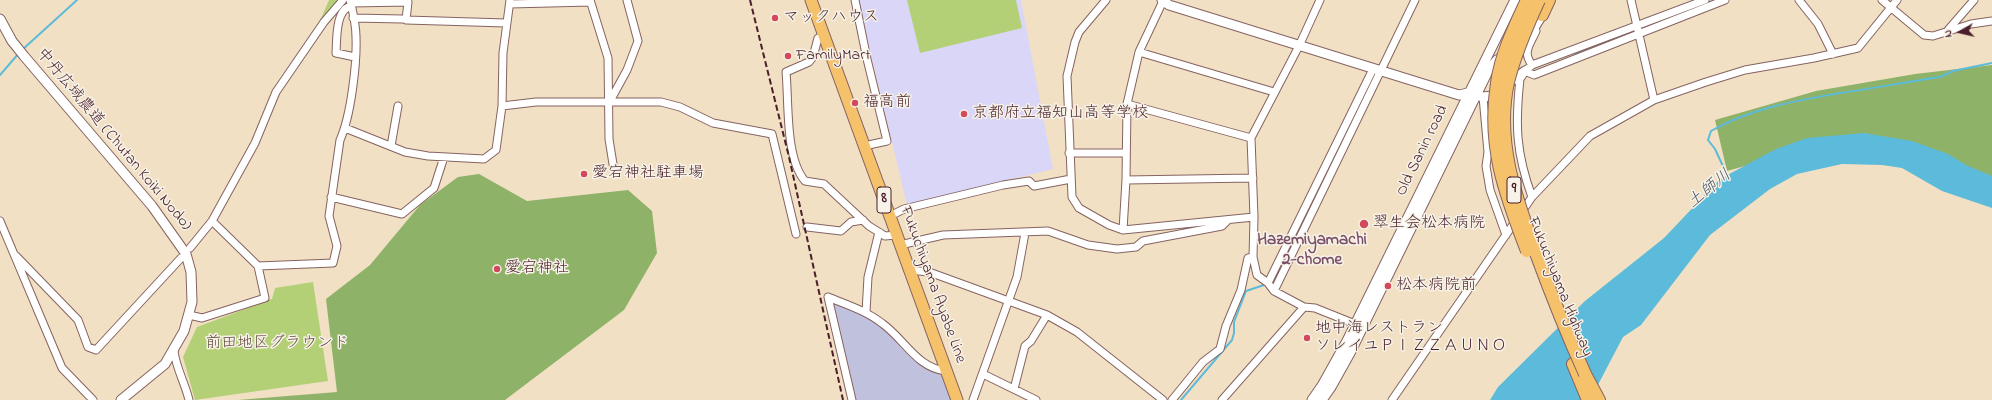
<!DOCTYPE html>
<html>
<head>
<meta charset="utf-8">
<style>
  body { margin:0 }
  #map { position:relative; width:1992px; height:400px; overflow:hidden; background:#f2e0c4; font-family:"Indie Flower",sans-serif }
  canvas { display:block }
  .north { position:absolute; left:1940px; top:12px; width:40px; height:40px; -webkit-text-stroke:3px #f7f3e8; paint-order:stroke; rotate:262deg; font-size:11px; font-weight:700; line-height:16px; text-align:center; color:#4a1f2b }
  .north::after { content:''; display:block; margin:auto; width:14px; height:18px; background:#4a1f2b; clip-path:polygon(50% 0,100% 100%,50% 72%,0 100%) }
</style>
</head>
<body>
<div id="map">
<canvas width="1992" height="400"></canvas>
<div class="north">N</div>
</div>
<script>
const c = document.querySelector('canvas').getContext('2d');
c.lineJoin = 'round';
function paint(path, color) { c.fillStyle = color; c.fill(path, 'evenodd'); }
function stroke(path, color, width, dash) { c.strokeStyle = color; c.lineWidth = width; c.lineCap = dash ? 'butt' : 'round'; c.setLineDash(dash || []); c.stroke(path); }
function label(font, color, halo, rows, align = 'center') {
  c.font = font + ' "Indie Flower","Klee One",sans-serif'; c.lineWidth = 3; c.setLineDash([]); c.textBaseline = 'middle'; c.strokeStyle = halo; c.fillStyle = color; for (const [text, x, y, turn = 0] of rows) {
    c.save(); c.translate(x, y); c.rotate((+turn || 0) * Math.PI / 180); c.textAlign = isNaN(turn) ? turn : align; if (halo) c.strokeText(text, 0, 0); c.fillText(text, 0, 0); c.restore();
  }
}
const built = new Path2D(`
  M 858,0 L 1021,0 L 1053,169 L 907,205 Z`);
const industrial = new Path2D(`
  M 835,302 L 865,310 L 919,359 L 942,373 L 951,400 L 856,400 L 832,304 Z`);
const green = new Path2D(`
  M 329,0 L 338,0 L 315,32 Z
  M 907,0 L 1016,0 L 1022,28 L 920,53 Z
  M 313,282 L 328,381 L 195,400 L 183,357 L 197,327 L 272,299 L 275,288 Z`);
const forest = new Path2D(`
  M 1992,65 L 1992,179 L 1864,133 L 1727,171 L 1715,120 L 1816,91 L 1915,74 Z
  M 479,174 L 527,201 L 628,190 L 652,211 L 657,253 L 624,310 L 505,400 L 238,400 L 337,392 L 326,299 L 370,265 L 420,205 L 458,177 Z`);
const water = new Path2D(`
  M 1864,133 L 1912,141 L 1948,154 L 1966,165 L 1992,176 L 1992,208 L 1942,191 L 1902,168 L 1882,165 L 1842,164 L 1797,174 L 1770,189 L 1710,235 L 1641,325 L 1623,337 L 1590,400 L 1490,400 L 1498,387 L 1585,301 L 1664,238 L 1720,179 L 1776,149 L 1807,138 Z`);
const stream = new Path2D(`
  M 22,50 L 77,0
  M 1575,54 L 1715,0
  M 0,75 L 19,53
  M 1728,177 L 1715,149 L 1708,140 L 1711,131 C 1751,108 1795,101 1840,93 C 1874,88 1907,82 1940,77 L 1953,71 L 1992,63
  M 1271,283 L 1273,282 L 1374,75
  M 1181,400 L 1232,340 L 1234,333 L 1234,322 L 1246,291 L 1267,284`);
const minor = new Path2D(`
  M 590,0 L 608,58 L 609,139 L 613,164
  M 855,0 L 867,59 L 887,141 L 864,146
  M 1106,0 L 1079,32 L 1075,42 L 1067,76 L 1072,197 L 1079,208 L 1109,225 L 1123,230 L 1254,217
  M 1320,0 L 1299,46 L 1251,138 L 1254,217 L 1253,257 L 1257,275 L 1268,283 L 1274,291 L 1304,307 L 1315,308 L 1355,324
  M 1631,0 L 1654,100
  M 1705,0 L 1532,65 L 1525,71 L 1534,75 L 1725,0
  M 1799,0 L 1818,24 L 1833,54
  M 1882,0 L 1924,35 L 1933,36 L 1971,24 L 1992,21
  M 351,3 L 408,2 L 406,20 L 506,23
  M 510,4 L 590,2
  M 351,6 C 335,10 337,40 336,53 L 355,57
  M 353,18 L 402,19
  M 1948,30 L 1974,0
  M 824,36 L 818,38 L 813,57 L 809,62 L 786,72 C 789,103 785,158 805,181 L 824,184 L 869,226 L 885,236 L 896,235
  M 1139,52 L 1274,92
  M 1532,65 C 1522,52 1530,45 1536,31
  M 1524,73 L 1520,79 C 1515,125 1516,153 1532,197
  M 1483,97 L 1488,152 L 1486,166 L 1490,190 L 1506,235
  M 610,101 L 627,70 L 638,41 L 627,0
  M 1127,104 L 1251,138
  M 502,106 L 536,102 L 661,102 L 680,107 L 713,123 L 772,134 L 796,234
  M 345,128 L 405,152 L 428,156 L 484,159 L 496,150 L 502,106 L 503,53 L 510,0
  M 391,146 L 398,106
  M 1069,153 L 1126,153
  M 1126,180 L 1253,178
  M 331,197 L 402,214 L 434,188 L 444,157
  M 896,213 L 904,209 L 1003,185 L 1029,181 L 1034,186 L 1071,179
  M 0,221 L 62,368 L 93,400
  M 212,221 L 258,266
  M 807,227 L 841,231 L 851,222 L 863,220
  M 1123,230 L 1126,180 L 1127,104 L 1139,52 L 1163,1
  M 900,245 L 943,235 L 1048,231 L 1088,245 L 1117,249 L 1136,247 L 1143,241 L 1222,226 L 1228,220
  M 190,248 L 212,221 L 255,143 L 276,92 L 324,22 L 343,0
  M 16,256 L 78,320 L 88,347 L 96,350 L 181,258
  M 909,270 L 929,272 L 1047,315 L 1077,332 L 1163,400
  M 1268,283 L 1373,69
  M 1274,291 L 1415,0
  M 866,312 L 868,277 L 879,232
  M 189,315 L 202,318 L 265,298 L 258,266 L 333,263 L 337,246 L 329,216 L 340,140 C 351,116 357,63 356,37 C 356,25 353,12 350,0
  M 174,351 C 176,368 185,383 189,400
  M 983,374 L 1036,400
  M 1014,389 L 1025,346 L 1031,341 L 1047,315
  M 852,400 L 828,297 C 847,305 867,311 883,324 C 905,340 917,368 946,371
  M 973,400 L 1017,277 L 1025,233
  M 1172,400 L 1203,362 L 1220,349 L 1226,326 L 1241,290 L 1248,258 L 1253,257
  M 1222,400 L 1304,307
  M 1392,400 L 1532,197 L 1590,136 L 1654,100 L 1706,82 L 1745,70 L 1814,58 L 1858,48 L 1897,0`);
const tertiary = new Path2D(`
  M 1162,0 L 1169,5 L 1459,95 L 1468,93 L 1483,97 L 1492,96 L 1525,71
  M 0,19 L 12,41 L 24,56 L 152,206 L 186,254 L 191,272 L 192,302 L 184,331 L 165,364 L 121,400
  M 1529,36 L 1542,15
  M 1312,400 L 1323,384 L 1347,341 L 1515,0
  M 1322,400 L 1331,387 L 1350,353 L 1489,69 L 1497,60 L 1504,56`);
const primary = new Path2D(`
  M 811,0 L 957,400`);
const trunk = new Path2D(`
  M 1542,15 L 1549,0
  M 1573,364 L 1588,400
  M 1585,374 L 1599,400`);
const rail = new Path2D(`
  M 750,0 L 789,157 L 843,400`);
const trunkBridge = new Path2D(`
  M 1527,0 C 1515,26 1501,54 1497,83 C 1487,146 1505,194 1527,251
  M 1539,0 C 1527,26 1515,54 1508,82 C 1495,142 1516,198 1536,253 C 1551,294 1567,334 1585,374`);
const markers = [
  [775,18,4,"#d1495b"],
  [788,56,4,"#d1495b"],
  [855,103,4,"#d1495b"],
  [964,114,4,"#d1495b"],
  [584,174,4,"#d1495b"],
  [1364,224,5,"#d1495b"],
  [497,269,4,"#d1495b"],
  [1388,286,4,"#d1495b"],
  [1307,338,4,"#d1495b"]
];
const shields = [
  [1514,190,14],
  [884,200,14]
];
const shieldNames = [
  ["9",1514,190],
  ["8",884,200]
];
const poiNames = [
  ["マックハウス",783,18],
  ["FamilyMart",796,56],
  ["福高前",863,103],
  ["京都府立福知山高等学校",972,114],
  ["愛宕神社駐車場",592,174],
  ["翠生会松本病院",1373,224],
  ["愛宕神社",505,269],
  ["松本病院前",1396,286],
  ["地中海レストラン",1315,329],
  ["ソレイユＰＩＺＺＡＵＮＯ",1315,347]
];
const streetNames = [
  ["中丹広域農道 (Chutan Koiki Nodo)",113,140,50],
  ["Old Sanin road",1423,151,-64],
  ["Fukuchiyama Ayabe Line",932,285,70],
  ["Fukuchiyama Highway",1559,287,68]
];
const parkNames = [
  ["前田地区グラウンド",277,344]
];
const waterNames = [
  ["土師川",1710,190,-39]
];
const neighbourhoodNames = [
  ["Hazemiyamachi",1312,241],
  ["2-chome",1312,261]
];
paint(built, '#dad6f7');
paint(industrial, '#c0c2dd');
paint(green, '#b3d077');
paint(forest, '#8eb268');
paint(water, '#5cbbda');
stroke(stream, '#5cbbda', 2);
stroke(minor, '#856361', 9);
stroke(tertiary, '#856361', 11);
stroke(primary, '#856361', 13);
stroke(trunk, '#856361', 14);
stroke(minor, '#fff', 7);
stroke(tertiary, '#fff', 9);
stroke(primary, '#f5c16b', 11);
stroke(trunk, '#f5c16b', 12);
stroke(rail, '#4a1f2b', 2, [6, 3]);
stroke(trunkBridge, '#856361', 14, []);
stroke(trunkBridge, '#f5c16b', 12);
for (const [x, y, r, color] of markers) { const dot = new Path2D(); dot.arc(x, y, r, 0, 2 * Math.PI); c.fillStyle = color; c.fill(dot); stroke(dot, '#f7f3e8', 1.5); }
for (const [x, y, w] of shields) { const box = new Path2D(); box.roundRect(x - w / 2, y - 13, w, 26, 3); c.fillStyle = '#f7f3e8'; c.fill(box); stroke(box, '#4a1f2b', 1); }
label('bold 15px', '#4a1f2b', null, shieldNames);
label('16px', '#4a1f2b', '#f7f3e8', poiNames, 'left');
label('16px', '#4a1f2b', '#f7f3e8', streetNames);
label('16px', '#644b3e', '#f7f3e8', parkNames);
label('italic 17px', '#505668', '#f7f3e8', waterNames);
label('bold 17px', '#7a4f68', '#f7f3e8', neighbourhoodNames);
</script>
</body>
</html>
